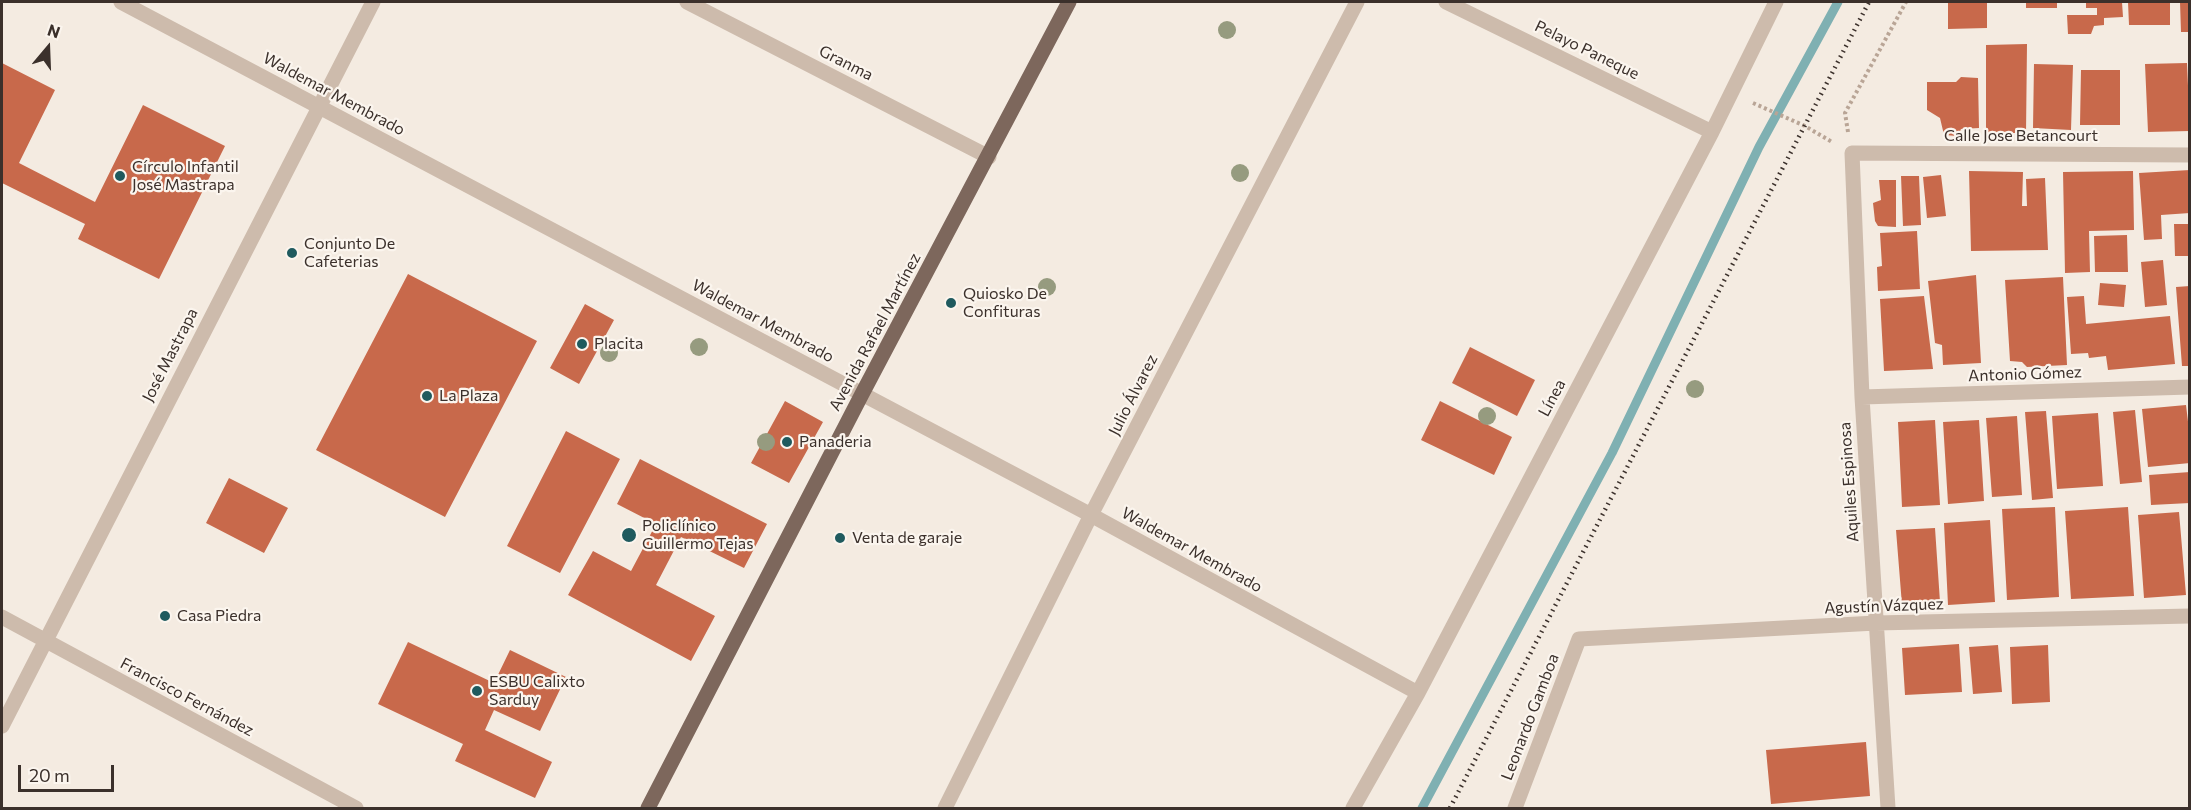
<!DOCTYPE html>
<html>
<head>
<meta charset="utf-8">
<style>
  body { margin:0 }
  #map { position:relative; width:2191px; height:810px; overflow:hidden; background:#f4ebe1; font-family:Commissioner,sans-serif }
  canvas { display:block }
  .frame { position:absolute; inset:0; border:3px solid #3b302b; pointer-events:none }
  .north { position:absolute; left:18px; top:18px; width:60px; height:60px; -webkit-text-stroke:4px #fbf5ee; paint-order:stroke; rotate:19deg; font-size:16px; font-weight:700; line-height:24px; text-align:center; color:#3b302b }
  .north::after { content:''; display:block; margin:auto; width:21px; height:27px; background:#3b302b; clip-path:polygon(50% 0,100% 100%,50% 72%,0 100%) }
  .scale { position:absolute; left:18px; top:765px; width:96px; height:27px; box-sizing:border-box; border:3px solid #3b302b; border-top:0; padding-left:8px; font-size:18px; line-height:21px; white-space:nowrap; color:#3b302b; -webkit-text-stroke:4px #fbf5ee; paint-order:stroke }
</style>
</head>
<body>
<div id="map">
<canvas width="2191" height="810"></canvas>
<div class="frame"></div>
<div class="north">N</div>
<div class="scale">20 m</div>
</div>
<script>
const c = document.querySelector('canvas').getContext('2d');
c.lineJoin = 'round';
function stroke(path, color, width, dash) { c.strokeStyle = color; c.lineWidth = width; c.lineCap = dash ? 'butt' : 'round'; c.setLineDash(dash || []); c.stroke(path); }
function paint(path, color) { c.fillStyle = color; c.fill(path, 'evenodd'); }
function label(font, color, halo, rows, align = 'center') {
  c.font = font + ' Commissioner,sans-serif'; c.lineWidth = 4.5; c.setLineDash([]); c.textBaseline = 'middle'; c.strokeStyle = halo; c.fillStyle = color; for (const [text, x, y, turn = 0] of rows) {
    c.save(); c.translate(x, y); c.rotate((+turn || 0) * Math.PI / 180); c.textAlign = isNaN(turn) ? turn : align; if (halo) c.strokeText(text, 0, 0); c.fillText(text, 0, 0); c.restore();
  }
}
const stream = new Path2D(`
  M 1422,808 L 1612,453 L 1759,147 L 1838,2`);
const building = new Path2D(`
  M 1948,2 L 1987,2 L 1987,28 L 1948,29 Z
  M 2026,2 L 2057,2 L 2057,8 L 2026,8 Z
  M 2086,2 L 2122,2 L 2123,17 L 2104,18 L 2104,25 L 2094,26 L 2091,34 L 2068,34 L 2067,15 L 2097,15 L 2097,8 L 2086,8 Z
  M 2128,2 L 2170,2 L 2170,25 L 2129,25 Z
  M 2180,2 L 2190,2 L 2190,32 L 2181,32 Z
  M 2027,44 L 2026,133 L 1986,133 L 1986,45 Z
  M 2,63 L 55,90 L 19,163 L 95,202 L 143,105 L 225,146 L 159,279 L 78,239 L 85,224 L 2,183 Z
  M 2187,63 L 2190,131 L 2148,132 L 2145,64 Z
  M 2034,64 L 2073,65 L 2071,130 L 2033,128 Z
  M 2081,70 L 2120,70 L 2120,125 L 2080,125 Z
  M 1961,77 L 1978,78 L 1979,128 L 1961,129 L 1958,136 L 1944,135 L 1940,118 L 1927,110 L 1927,82 L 1956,82 Z
  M 2190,170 L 2190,213 L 2161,215 L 2162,239 L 2144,240 L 2139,173 Z
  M 1969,171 L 2023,172 L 2022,206 L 2027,206 L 2026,179 L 2045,178 L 2048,250 L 1971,251 Z
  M 2133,171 L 2134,230 L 2089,231 L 2090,272 L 2065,273 L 2063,172 Z
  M 1941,175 L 1946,216 L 1927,218 L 1923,177 Z
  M 1901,176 L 1919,176 L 1921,225 L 1903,226 Z
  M 1879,180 L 1896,180 L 1896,227 L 1878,226 L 1875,221 L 1873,203 L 1881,200 Z
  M 2174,224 L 2190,224 L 2190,256 L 2175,256 Z
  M 1917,231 L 1920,289 L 1878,291 L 1877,267 L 1882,266 L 1880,233 Z
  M 2127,235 L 2128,272 L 2095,272 L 2094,236 Z
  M 2163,260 L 2167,305 L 2145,307 L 2141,262 Z
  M 408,274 L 537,341 L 445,517 L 316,450 Z
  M 1976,275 L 1981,363 L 1943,365 L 1942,345 L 1935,343 L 1928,281 Z
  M 2063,277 L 2067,365 L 2027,367 L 2022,362 L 2010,361 L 2005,280 Z
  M 2100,283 L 2126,285 L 2124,307 L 2098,305 Z
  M 2190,286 L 2190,366 L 2182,366 L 2176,287 Z
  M 1924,296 L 1933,369 L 1884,371 L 1880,299 Z
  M 2084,296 L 2086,324 L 2170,316 L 2175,364 L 2108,370 L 2106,356 L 2089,358 L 2088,353 L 2071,354 L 2067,297 Z
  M 585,304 L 614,320 L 579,384 L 550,368 Z
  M 1470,347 L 1535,380 L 1517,416 L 1452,383 Z
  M 785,401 L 823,422 L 789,483 L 751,463 Z
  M 1440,401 L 1512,437 L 1494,475 L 1421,440 Z
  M 2186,405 L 2190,438 L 2190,463 L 2148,467 L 2142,409 Z
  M 2135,410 L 2142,482 L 2120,484 L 2113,412 Z
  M 2046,411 L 2053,498 L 2032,500 L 2025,412 Z
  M 2098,413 L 2103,486 L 2057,489 L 2052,416 Z
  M 2017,416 L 2022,495 L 1992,497 L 1986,418 Z
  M 1935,420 L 1940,505 L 1902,507 L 1898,422 Z
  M 1979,420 L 1984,501 L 1948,504 L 1943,422 Z
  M 566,431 L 620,459 L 560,573 L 507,546 Z
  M 640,459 L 767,524 L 744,568 L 681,537 L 656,585 L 715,616 L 691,661 L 568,595 L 593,551 L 631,571 L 656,524 L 617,504 Z
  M 2190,472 L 2190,503 L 2151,505 L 2149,475 Z
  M 229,478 L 288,508 L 264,553 L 206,523 Z
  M 2055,507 L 2059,597 L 2007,600 L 2002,509 Z
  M 2128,507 L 2134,596 L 2071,599 L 2065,511 Z
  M 2179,512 L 2186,595 L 2144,598 L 2138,515 Z
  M 1990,520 L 1995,602 L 1948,605 L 1944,523 Z
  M 1935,528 L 1940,602 L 1902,605 L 1896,530 Z
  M 408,642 L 494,683 L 510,650 L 566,677 L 540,731 L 494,710 L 485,730 L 552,762 L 535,798 L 455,761 L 463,744 L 378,704 Z
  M 1959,644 L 1962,692 L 1905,695 L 1902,648 Z
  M 1998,645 L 2002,692 L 1973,694 L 1969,647 Z
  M 2048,645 L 2050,702 L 2012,704 L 2010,647 Z
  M 1866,742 L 1870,796 L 1771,804 L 1766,750 Z`);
const path = new Path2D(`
  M 1753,103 L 1805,126 L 1832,142
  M 1848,132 L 1845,113 L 1906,2`);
const minor = new Path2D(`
  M 121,2 L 1091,515 L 1418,693
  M 687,2 L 989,157
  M 1446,2 L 1712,132
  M 1862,397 L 2190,387
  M 2,617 L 356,808
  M 2,726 L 373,2
  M 945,808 L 1091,515 L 1357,2
  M 1353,808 L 1418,693 L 1712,132 L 1776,2
  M 1515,808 L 1579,639 L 1876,623 L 2190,616
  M 1888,808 L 1862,397 L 1852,153 L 2190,155`);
const major = new Path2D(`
  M 648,808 L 862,394 L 1069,2`);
const rail = new Path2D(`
  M 1450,808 L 1869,2`);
const trees = [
  [1227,30],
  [1240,173],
  [1047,287],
  [699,347],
  [609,353],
  [1695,389],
  [1487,416],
  [766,442]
];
const markers = [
  [120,176,6,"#1f5a5e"],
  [292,253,6,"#1f5a5e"],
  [951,303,6,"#1f5a5e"],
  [582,344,6,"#1f5a5e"],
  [427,396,6,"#1f5a5e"],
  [787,442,6,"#1f5a5e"],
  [629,535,8,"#1f5a5e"],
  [840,538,6,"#1f5a5e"],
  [165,616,6,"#1f5a5e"],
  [477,691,6,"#1f5a5e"]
];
const streetNames = [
  ["Pelayo Paneque",1587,50,26],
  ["Granma",846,63,27],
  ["Waldemar Membrado",334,94,28],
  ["Calle Jose Betancourt",2021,136],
  ["Waldemar Membrado",763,321,28],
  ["Avenida Rafael Martínez",875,332,-62],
  ["José Mastrapa",170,355,-63],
  ["Antonio Gómez",2025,374,-2],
  ["Julio Álvarez",1133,395,-63],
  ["Línea",1552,398,-62],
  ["Aquiles Espinosa",1849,482,-94],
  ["Waldemar Membrado",1192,550,29],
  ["Agustín Vázquez",1884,606,-2],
  ["Francisco Fernández",187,697,28],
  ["Leonardo Gamboa",1530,717,-69]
];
const poiNames = [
  ["Círculo Infantil",132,167],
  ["José Mastrapa",132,185],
  ["Conjunto De",304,244],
  ["Cafeterias",304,262],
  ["Quiosko De",963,294],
  ["Confituras",963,312],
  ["Placita",594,344],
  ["La Plaza",439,396],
  ["Panaderia",799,442],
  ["Policlínico",642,526],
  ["Guillermo Tejas",642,544],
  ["Venta de garaje",852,538],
  ["Casa Piedra",177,616],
  ["ESBU Calixto",489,682],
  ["Sarduy",489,700]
];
stroke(stream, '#7fb0b2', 9);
paint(building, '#c8694b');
stroke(path, '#b9a596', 4, [3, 3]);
stroke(minor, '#cdbbac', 15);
stroke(major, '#7d675c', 15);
stroke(rail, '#3b302b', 4.5, [1.5, 4.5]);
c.fillStyle = '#969b7f';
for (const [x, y] of trees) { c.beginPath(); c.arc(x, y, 9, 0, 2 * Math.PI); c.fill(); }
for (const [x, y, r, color] of markers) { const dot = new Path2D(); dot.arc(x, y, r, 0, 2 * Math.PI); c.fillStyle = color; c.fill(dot); stroke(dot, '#fbf5ee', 2); }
label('16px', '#3b302b', '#fbf5ee', streetNames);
label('16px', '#3b302b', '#fbf5ee', poiNames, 'left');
</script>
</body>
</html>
